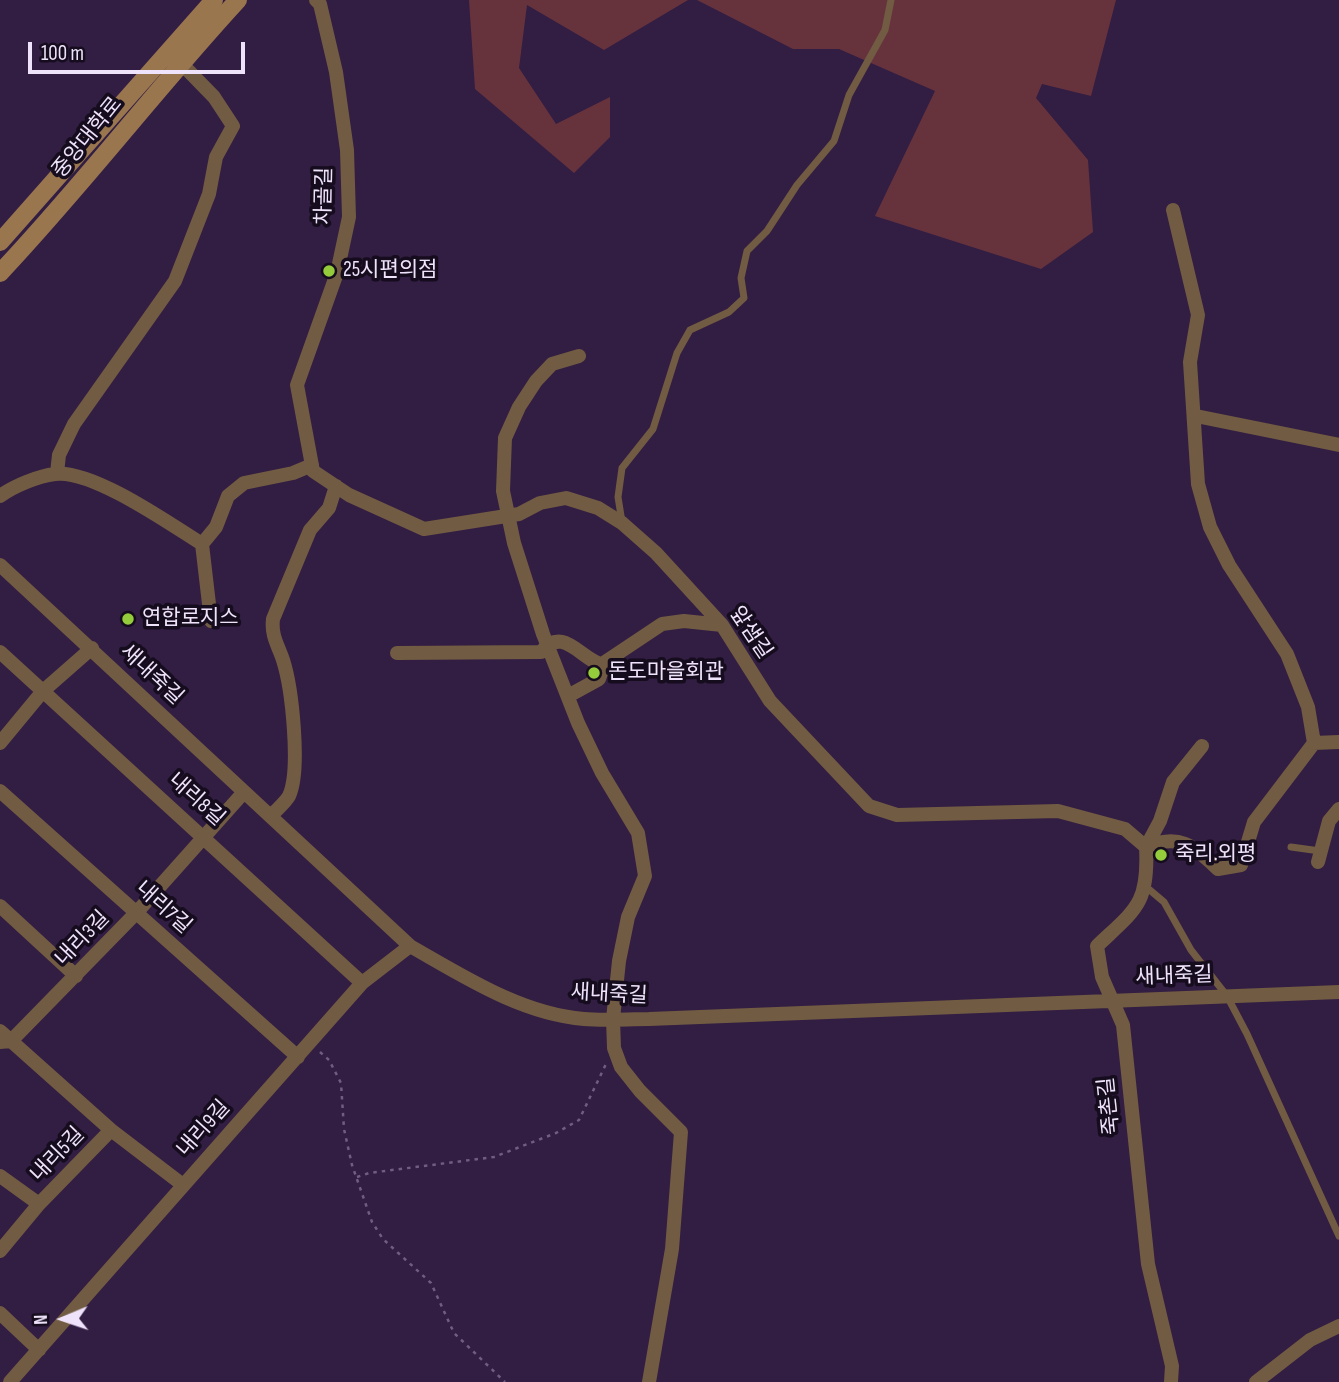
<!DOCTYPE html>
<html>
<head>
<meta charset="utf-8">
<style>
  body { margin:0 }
  #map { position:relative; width:1339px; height:1382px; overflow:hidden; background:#321d43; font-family:"Sofia Sans Condensed",sans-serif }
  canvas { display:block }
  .north { position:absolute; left:28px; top:1284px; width:70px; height:70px; -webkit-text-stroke:5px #150c1d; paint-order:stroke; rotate:268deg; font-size:19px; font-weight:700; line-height:28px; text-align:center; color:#efe3fb }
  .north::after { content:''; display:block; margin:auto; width:24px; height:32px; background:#efe3fb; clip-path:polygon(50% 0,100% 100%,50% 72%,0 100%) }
  .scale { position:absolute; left:28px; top:42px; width:217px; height:32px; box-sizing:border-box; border:4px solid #efe3fb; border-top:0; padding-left:9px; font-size:21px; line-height:24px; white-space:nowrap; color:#efe3fb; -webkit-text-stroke:5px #150c1d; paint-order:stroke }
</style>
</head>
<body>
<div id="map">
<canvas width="1339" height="1382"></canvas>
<div class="north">N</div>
<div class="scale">100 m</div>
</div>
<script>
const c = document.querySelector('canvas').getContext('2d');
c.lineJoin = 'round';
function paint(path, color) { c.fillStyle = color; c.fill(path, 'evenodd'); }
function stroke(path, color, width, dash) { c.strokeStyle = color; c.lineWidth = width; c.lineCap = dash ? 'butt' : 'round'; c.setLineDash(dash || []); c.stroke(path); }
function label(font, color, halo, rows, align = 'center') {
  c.font = font + ' "Sofia Sans Condensed","Noto Sans KR",sans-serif'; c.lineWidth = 7; c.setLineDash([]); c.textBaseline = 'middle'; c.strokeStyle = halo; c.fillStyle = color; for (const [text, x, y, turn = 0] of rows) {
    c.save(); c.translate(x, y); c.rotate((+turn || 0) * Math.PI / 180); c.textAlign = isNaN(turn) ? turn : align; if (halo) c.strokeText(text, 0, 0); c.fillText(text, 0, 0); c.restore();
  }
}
const green = new Path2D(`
  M 469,0 L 688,0 L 604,50 L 527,5 L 519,68 L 556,124 L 610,97 L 610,137 L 574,173 L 475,89 Z
  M 697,0 L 1116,0 L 1091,96 L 1042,84 L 1036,98 L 1088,160 L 1093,232 L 1041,269 L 875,216 L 935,91 L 839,49 L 793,49 Z`);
const path = new Path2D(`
  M 320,1052 L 329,1060 L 341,1083 L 344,1129 L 352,1165 L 372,1222 L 383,1239 L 431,1283 L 454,1333 L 505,1382
  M 357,1177 L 369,1173 L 494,1157 L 556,1133 L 579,1120 L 606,1064`);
const lane = new Path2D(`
  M 622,522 L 618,497 L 622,468 L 653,429 L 677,353 L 690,330 L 729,312 L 744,298 L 741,278 L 747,251 L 767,231 L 797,185 L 834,141 L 849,95 L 885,30 L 891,0
  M 1291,847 L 1320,851
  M 1145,886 L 1164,902 L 1191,950 L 1227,996 L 1247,1034 L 1339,1236`);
const street = new Path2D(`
  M 316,0 L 320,4 L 336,72 L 347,150 L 349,217 L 337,273 L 297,385 L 313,471 L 349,495 L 424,529 L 519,514 L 540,503 L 566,498 L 598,508 L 622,523 L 656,553 L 722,625 L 770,701 L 869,806 L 897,815 L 1058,811 L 1125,829 L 1146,847 C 1149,904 1136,909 1097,946 L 1102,977 L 1123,1025 L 1148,1264 L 1172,1366 L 1171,1382
  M 1173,210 L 1198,315 L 1190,362 L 1198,484 L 1210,527 L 1229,565 L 1287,654 L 1308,707 L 1314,743
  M 579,356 L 552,364 L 536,381 L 519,407 L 505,438 L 503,491 L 514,543 L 543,634 L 578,723 L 602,773 L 638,833 L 645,876 L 628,917 L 619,961 L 613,1019 L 614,1048 L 621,1067 L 640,1091 L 681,1132 L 672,1249 L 649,1382
  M 1196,416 L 1339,445
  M 57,473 L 59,455 L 74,424 L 175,281 L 209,194 L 216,157 L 233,126 L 214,97 L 175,57
  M 0,496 C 14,486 38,476 55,474 C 92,469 170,524 202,544 L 211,621
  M 202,544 L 216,527 L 228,496 L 244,483 L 293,473 L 312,465
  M 0,565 L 410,946 C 463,976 521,1014 584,1019 C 605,1021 628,1019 649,1019 L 1339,992
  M 0,652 L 362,983
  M 397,653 L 541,652 C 564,624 581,661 604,665
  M 568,696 L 599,679 L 605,662 L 662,624 L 684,621 L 722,625
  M 0,743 L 43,691 L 92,648
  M 1202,746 L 1173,782 L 1160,821 L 1146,847 C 1180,833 1193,846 1218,869 L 1241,865 L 1254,822 L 1314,743 L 1339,742
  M 0,791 L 298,1057
  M 271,816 C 276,810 285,803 289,796 C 301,770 292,688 283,660 C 278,645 271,636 273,619 L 310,530 L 329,508 L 336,486
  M 1318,862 L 1329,821 L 1339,809
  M 0,906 L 76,976
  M 0,1031 L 111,1130 L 183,1185
  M 0,1042 L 11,1041 L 137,912 L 244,792
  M 0,1176 L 39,1204 L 111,1130
  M 0,1251 L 39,1204
  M 0,1313 L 39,1350
  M 10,1382 L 362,983 L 410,946
  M 1256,1382 L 1310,1340 L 1339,1326`);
const secondary = new Path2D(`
  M 0,242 L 214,0
  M 0,273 C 83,185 156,89 238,0`);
const markers = [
  [329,271,7,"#94cc3c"],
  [128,619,7,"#94cc3c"],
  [594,673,7,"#94cc3c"],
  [1161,855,7,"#94cc3c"]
];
const streetNames = [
  ["중앙대학로",88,138,-51],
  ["차골길",325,196,-89],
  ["앞샘길",750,633,56],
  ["새내죽길",151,675,43],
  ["내리8길",196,800,42],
  ["내리7길",163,908,42],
  ["내리3길",83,939,-46],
  ["새내죽길",1174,977,-2],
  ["새내죽길",609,995,3],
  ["죽촌길",1110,1106,-96],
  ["내리9길",204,1129,-48],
  ["내리5길",58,1155,-46]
];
const poiNames = [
  ["25시편의점",343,271],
  ["연합로지스",142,619],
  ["돈도마을회관",608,673],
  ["죽리.외평",1175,855]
];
paint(green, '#66333d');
stroke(path, '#705e80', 2.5, [3.5, 5]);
stroke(lane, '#715b42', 7);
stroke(street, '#715b42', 14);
stroke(secondary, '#9a764f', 18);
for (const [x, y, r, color] of markers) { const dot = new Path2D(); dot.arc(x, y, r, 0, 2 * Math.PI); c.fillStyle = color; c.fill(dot); stroke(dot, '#150c1d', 2.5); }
label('21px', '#efe3fb', '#150c1d', streetNames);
label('21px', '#efe3fb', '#150c1d', poiNames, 'left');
</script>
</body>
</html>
